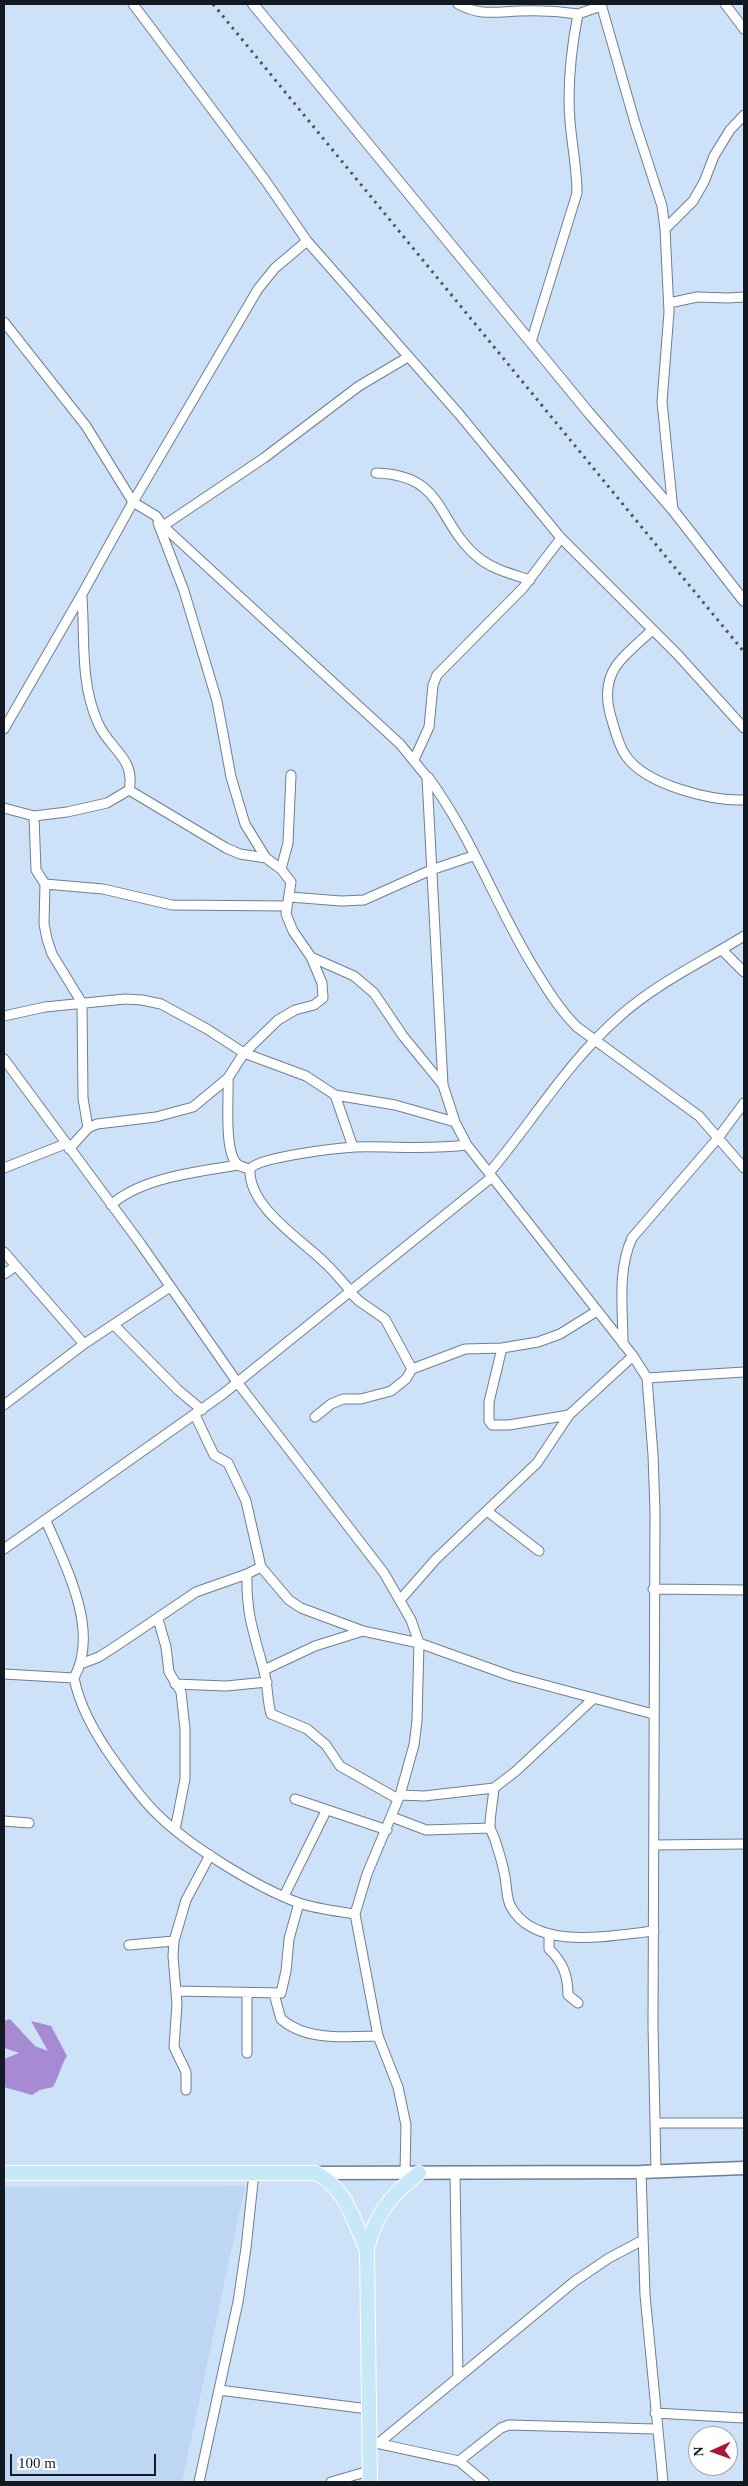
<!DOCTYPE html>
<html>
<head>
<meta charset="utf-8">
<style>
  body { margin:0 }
  #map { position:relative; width:748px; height:2486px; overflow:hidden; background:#cde1f8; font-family:Georgia,serif }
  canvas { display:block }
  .frame { position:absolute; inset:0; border:5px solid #121921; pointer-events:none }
  .north { position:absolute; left:688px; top:2426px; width:50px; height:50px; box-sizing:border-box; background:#fff; border:1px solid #a0a3a6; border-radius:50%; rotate:268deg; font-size:14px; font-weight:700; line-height:20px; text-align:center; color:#121921 }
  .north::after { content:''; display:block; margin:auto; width:18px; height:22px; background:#ab1538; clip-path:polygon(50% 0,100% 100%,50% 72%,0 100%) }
  .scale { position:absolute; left:10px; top:2454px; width:146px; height:22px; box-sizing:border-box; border:2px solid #121921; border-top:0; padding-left:6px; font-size:15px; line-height:18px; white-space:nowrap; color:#121921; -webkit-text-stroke:4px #fff; paint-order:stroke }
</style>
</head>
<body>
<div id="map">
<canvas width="748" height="2486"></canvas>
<div class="frame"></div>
<div class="north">N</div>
<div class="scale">100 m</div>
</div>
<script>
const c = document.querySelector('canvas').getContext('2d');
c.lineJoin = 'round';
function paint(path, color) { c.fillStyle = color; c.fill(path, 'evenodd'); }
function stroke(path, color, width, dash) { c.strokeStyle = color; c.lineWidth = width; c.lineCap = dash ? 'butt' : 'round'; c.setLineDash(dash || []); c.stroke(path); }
const built = new Path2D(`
  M 245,2186 L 182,2482 L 4,2482 L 4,2187 Z`);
const forest = new Path2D(`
  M 10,2019 L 35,2046 L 48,2051 L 31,2021 L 51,2026 L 67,2056 C 60,2067 59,2077 53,2087 L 40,2090 L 32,2095 L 4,2087 L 4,2059 L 19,2053 L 5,2048 L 4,2021 Z`);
const minor = new Path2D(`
  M 133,4 L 265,180 L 307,241 L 459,414 L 561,538 L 678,655 L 744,728
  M 458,4 C 480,16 495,12 519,11 C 539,10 558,11 578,14
  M 601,4 L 635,123 L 662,206 L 665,229 L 669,312 L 662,402 L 673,510
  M 725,4 L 744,29
  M 665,229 L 693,201 L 704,182 L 714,156 L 730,130 L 744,115
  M 669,303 L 697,297 L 728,298 L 744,297
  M 4,322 L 86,426 L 133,502 L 156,516 L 163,526 L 400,744 L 427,777 L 443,1085 L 455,1122 L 467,1145 L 633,1356 L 647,1378 L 653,1455 L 655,1511 L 653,2025 L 656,2171
  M 531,342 L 577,193 C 577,169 572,146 570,121 C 567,85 571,50 578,14 L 601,6
  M 376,473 C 447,475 435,523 480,559 C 495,570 512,574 530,580
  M 158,523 L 184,591 L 217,701 L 231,777 L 245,824 L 266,858 L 281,869 L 291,882 L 286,914 L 293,931 L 311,957 L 354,976 L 374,993 L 403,1036 L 443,1085
  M 163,526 L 264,458 L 359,386 L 408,357
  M 651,631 C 640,642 625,653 616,666 C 606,681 606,700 611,717 C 615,730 618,745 626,756 C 646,785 711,801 744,800
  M 4,729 L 81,596 L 133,502 L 258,289 L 275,268 L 307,241
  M 414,760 L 429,727 L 433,685 L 437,675 L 523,588 L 561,538
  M 428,777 C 471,835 496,906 534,968 C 547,989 559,1009 577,1027 L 699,1116 L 744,1168
  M 129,790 L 226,848 L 240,854 L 266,858
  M 4,808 L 34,816 L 67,812 L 107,803 L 129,790 C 136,758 109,749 98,723 C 80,683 85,640 82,597
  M 34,816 L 36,870 L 45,884 L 44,924 L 47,939 L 52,954 L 82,1003 L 83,1098 L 88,1128
  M 281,869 L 288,843 L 291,775
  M 45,884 L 103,889 L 172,905 L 286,906
  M 290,897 L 341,901 L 364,900 L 431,870 L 473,856
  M 722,950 L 744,972
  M 4,1016 L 45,1007 L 125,999 L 142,1000 L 161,1004 L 207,1029 L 244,1053 L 306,1076 L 335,1095 L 395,1105 L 455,1122
  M 4,1059 L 140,1243 L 237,1382 L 384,1573 L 411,1620 L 419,1643 L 417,1721 L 414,1745 L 400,1795 L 367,1874 L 355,1914 L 378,2036 L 398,2087 L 406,2125 L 405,2172
  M 228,1078 C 229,1099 224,1148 236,1163 C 240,1167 246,1168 250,1169 C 248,1207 301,1239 325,1263 C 334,1271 342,1282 351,1291
  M 335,1095 L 353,1147
  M 69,1149 L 88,1128 L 97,1124 L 156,1117 L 193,1107 L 228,1078 L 244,1053 L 278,1020 L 295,1010 L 314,1005 L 323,998 L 322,983 L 311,957
  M 4,1168 L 65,1144
  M 250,1169 C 258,1157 338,1148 355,1147 C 392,1146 429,1150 467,1145
  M 489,1173 C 533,1121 568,1061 620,1016 C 657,983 702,962 744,936
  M 111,1205 C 142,1177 198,1172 238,1165
  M 4,1252 L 84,1344
  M 4,1274 L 16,1266
  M 350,1292 L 359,1301 L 385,1319 L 412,1369
  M 114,1325 L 178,1390 L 202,1410
  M 623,1344 C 623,1309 617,1271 632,1238 L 718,1138 L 744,1103
  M 502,1348 L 489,1402 L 489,1421 L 492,1425 L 509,1425 L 569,1415
  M 647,1378 L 744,1372
  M 4,1405 L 84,1344 L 170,1287
  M 195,1415 L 214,1455 L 228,1463 L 246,1501 L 261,1567 L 289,1600 L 301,1608 L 363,1631 L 419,1643 L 511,1676 L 653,1714
  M 315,1417 L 331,1404 L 343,1399 L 361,1399 L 391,1391 L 406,1379 L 412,1369 L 465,1349 L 502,1348 L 538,1342 L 560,1334 L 597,1311
  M 487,1511 L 539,1551
  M 46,1521 C 66,1567 100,1631 74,1678
  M 4,1549 L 223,1394 L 492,1177
  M 247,1574 C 246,1615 254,1633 264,1671 C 268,1685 267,1700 271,1714 L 307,1729 L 326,1745 L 340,1766 L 398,1799
  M 653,1589 L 744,1590
  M 400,1600 L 436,1559 L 537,1463 L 569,1415 L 633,1356
  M 158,1619 L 166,1647 L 169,1672 L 181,1692 L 185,1729 L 185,1779 L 175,1830
  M 83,1663 L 99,1657 L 119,1644 L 196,1592 L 247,1574 L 261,1567
  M 264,1670 L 315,1646 L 363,1631
  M 4,1674 L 74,1678 C 80,1709 97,1737 115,1762 C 128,1780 142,1800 158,1815 C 191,1847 256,1887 299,1903 C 317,1909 336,1911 355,1914
  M 175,1684 L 226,1686 L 267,1682
  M 494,1788 C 493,1801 490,1814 490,1826 C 490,1830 494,1836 495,1840 C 499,1852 503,1865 505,1877 C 507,1887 506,1898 511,1907 C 536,1952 613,1935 654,1931
  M 400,1795 L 424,1796 L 494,1788 L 516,1771 L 594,1698
  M 295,1799 L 387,1830
  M 392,1817 L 426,1830 L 490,1828
  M 4,1821 L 29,1823
  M 654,1845 L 744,1844
  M 284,1896 L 326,1811
  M 549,1934 L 549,1949 C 563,1962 568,1976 568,1995 L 578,2003
  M 129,1945 L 174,1941
  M 176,1991 L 281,1993 L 286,1971 L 289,1939 L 299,1903
  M 274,1994 L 281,2019 C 306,2041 345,2037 378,2036
  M 247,2053 L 247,1993
  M 186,2090 L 186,2072 L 174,2047 L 177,2004 L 173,1956 L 174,1941 L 186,1900 L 210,1855
  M 655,2123 L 744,2123
  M 641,2172 L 645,2295 L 663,2482
  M 455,2173 L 458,2378
  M 219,2390 L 368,2409
  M 655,2413 L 744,2418
  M 380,2442 L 575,2281 L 609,2258 L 643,2240
  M 376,2443 L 459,2461 L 501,2428 L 509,2425 L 656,2429
  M 459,2461 L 484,2482
  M 199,2482 L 238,2302 L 246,2248 L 254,2173
  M 331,2482 L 369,2471`);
const tertiary = new Path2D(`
  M 253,4 L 589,413 L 673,510 L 744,601`);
const secondary = new Path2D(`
  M 316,2173 L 641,2172 L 744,2168`);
const primary = new Path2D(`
  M 4,2173 L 316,2173 C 347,2189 353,2220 367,2250
  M 370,2482 L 367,2250 C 375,2214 390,2196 419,2173`);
const rail = new Path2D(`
  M 213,4 L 744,652`);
paint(built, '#bdd6f3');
paint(forest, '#a68ad2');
stroke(minor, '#6d7f93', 11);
stroke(tertiary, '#6d7f93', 12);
stroke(secondary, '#6d7f93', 15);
stroke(primary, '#fff', 16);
stroke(minor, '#fff', 9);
stroke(tertiary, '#fff', 10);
stroke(secondary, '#fff', 12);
stroke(primary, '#c7e8f7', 14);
stroke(rail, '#495460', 3, [2.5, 5]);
</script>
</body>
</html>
